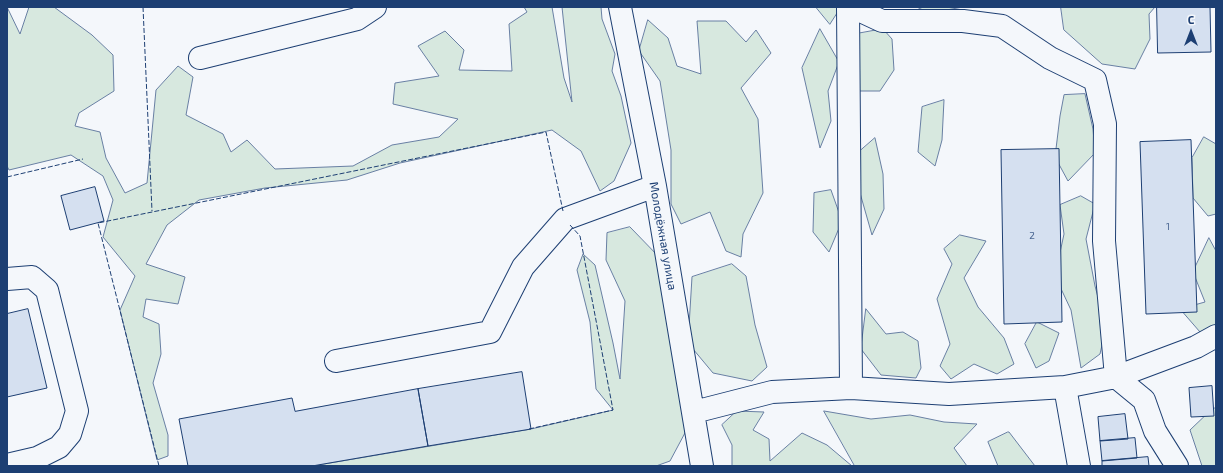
<!DOCTYPE html>
<html>
<head>
<meta charset="utf-8">
<style>
  body { margin:0 }
  #map { position:relative; width:1223px; height:473px; overflow:hidden; background:#f4f7fb; font-family:"Exo 2",sans-serif }
  canvas { display:block }
  .frame { position:absolute; inset:0; border:8px solid #1d3f73; pointer-events:none }
  .north { position:absolute; left:1171px; top:12px; width:40px; height:40px; -webkit-text-stroke:3px #f4f7fb; paint-order:stroke; rotate:0deg; font-size:11px; font-weight:700; line-height:16px; text-align:center; color:#1d3f73 }
  .north::after { content:''; display:block; margin:auto; width:14px; height:18px; background:#1d3f73; clip-path:polygon(50% 0,100% 100%,50% 72%,0 100%) }
</style>
</head>
<body>
<div id="map">
<canvas width="1223" height="473"></canvas>
<div class="frame"></div>
<div class="north">С</div>
</div>
<script>
const c = document.querySelector('canvas').getContext('2d');
c.lineJoin = 'round';
function paint(path, color) { c.fillStyle = color; c.fill(path, 'evenodd'); }
function stroke(path, color, width, dash) { c.strokeStyle = color; c.lineWidth = width; c.lineCap = dash ? 'butt' : 'round'; c.setLineDash(dash || []); c.stroke(path); }
function label(font, color, halo, rows, align = 'center') {
  c.font = font + ' "Exo 2",sans-serif'; c.lineWidth = 3; c.setLineDash([]); c.textBaseline = 'middle'; c.strokeStyle = halo; c.fillStyle = color; for (const [text, x, y, turn = 0] of rows) {
    c.save(); c.translate(x, y); c.rotate((+turn || 0) * Math.PI / 180); c.textAlign = isNaN(turn) ? turn : align; if (halo) c.strokeText(text, 0, 0); c.fillText(text, 0, 0); c.restore();
  }
}
const green = new Path2D(`
  M 7,7 L 20,34 L 29,7 L 54,7 L 92,35 L 113,55 L 114,91 L 79,113 L 75,126 L 100,132 L 106,158 L 125,193 L 147,183 L 156,90 L 178,66 L 193,77 L 186,115 L 223,134 L 231,152 L 247,140 L 275,169 L 353,166 L 392,145 L 439,137 L 458,119 L 393,104 L 395,83 L 439,76 L 418,46 L 445,31 L 464,50 L 459,70 L 512,71 L 509,24 L 527,12 L 524,7 L 552,7 L 564,78 L 572,102 L 562,7 L 601,7 L 602,19 L 615,54 L 612,71 L 621,96 L 631,143 L 614,181 L 600,191 L 581,151 L 552,130 L 400,163 L 347,180 L 265,188 L 199,200 L 167,225 L 146,264 L 185,277 L 178,304 L 146,299 L 143,317 L 159,324 L 161,354 L 153,383 L 168,435 L 168,456 L 157,460 L 120,310 L 135,276 L 103,237 L 113,200 L 103,176 L 71,155 L 9,170 L 7,166 Z
  M 816,7 L 837,7 L 839,10 L 830,24 Z
  M 917,7 L 963,7 L 930,13 Z
  M 1061,7 L 1155,7 L 1149,14 L 1150,39 L 1135,69 L 1102,64 L 1064,30 Z
  M 648,20 L 668,38 L 677,66 L 701,74 L 697,21 L 726,21 L 746,42 L 756,30 L 771,53 L 741,88 L 758,119 L 763,193 L 743,234 L 741,257 L 726,251 L 710,212 L 681,224 L 671,204 L 671,150 L 660,81 L 639,51 Z
  M 820,29 L 839,62 L 828,91 L 831,121 L 820,148 L 802,68 Z
  M 883,29 L 892,39 L 894,70 L 880,91 L 858,91 L 856,34 Z
  M 1085,94 L 1093,129 L 1095,153 L 1068,181 L 1055,157 L 1060,116 L 1064,95 Z
  M 944,100 L 942,140 L 935,166 L 918,152 L 922,107 Z
  M 1204,137 L 1216,144 L 1216,214 L 1208,216 L 1193,198 L 1192,158 Z
  M 875,138 L 883,174 L 884,209 L 872,235 L 858,186 L 860,151 Z
  M 831,190 L 842,221 L 829,252 L 813,232 L 814,193 Z
  M 1081,196 L 1095,204 L 1086,239 L 1095,286 L 1106,327 L 1100,354 L 1081,368 L 1071,310 L 1055,276 L 1064,234 L 1060,205 Z
  M 630,227 L 661,259 L 686,431 L 670,461 L 656,466 L 312,466 L 531,429 L 613,410 L 596,389 L 590,322 L 577,270 L 583,254 L 595,265 L 613,343 L 620,379 L 625,301 L 606,260 L 607,233 Z
  M 960,235 L 986,241 L 964,278 L 978,307 L 1004,338 L 1014,364 L 997,374 L 974,364 L 951,379 L 940,366 L 950,344 L 937,299 L 952,264 L 944,249 Z
  M 1209,238 L 1216,251 L 1216,327 L 1200,332 L 1180,309 L 1205,302 L 1193,272 Z
  M 732,264 L 746,276 L 755,325 L 767,367 L 752,381 L 713,373 L 688,343 L 692,277 Z
  M 866,309 L 886,334 L 903,332 L 918,341 L 921,368 L 916,378 L 881,375 L 861,349 Z
  M 1037,322 L 1059,333 L 1049,361 L 1036,368 L 1025,344 Z
  M 1216,408 L 1216,466 L 1202,466 L 1190,430 L 1212,409 Z
  M 737,411 L 764,412 L 753,430 L 769,439 L 770,461 L 802,433 L 827,445 L 852,466 L 732,466 L 732,445 L 722,425 Z
  M 824,411 L 871,419 L 910,415 L 944,422 L 977,424 L 954,448 L 967,466 L 855,466 Z
  M 1008,432 L 1009,432 L 1035,466 L 998,466 L 988,442 Z`);
const building = new Path2D(`
  M 1157,7 L 1210,7 L 1211,52 L 1158,53 Z
  M 1191,140 L 1197,312 L 1146,314 L 1140,142 Z
  M 1059,149 L 1062,322 L 1004,324 L 1001,150 Z
  M 95,187 L 104,221 L 70,230 L 61,196 Z
  M 28,309 L 47,388 L 7,397 L 7,314 Z
  M 522,372 L 531,429 L 428,446 L 418,389 Z
  M 1212,386 L 1214,416 L 1191,417 L 1189,388 Z
  M 418,389 L 428,446 L 312,466 L 188,466 L 179,419 L 292,398 L 295,411 Z
  M 1125,414 L 1128,439 L 1100,441 L 1098,417 Z
  M 1135,438 L 1137,458 L 1102,461 L 1100,441 Z
  M 1148,457 L 1149,466 L 1102,466 L 1102,461 Z`);
const minor = new Path2D(`
  M 620,7 L 655,186 L 702,466
  M 848,7 L 851,388
  M 852,7 L 882,21 L 963,21 L 1002,26 L 1050,58 L 1095,80 L 1105,124 L 1104,241 L 1116,377 L 1144,400 L 1155,431 L 1177,466
  M 200,58 L 357,19 L 375,7
  M 7,279 L 32,277 L 47,290 L 77,411 L 70,434 L 59,447 L 37,458 L 7,465
  M 336,361 L 490,332 L 523,267 L 565,219 L 655,186
  M 1065,387 L 1079,466
  M 694,412 L 772,392 L 851,388 L 949,394 L 1065,387 L 1116,377 L 1196,347 L 1216,336`);
const fence = new Path2D(`
  M 143,7 L 152,211
  M 7,177 L 83,159
  M 529,429 L 613,410 L 580,236 L 570,225
  M 159,466 L 98,223 L 546,132 L 563,211`);
const numberNames = [
  ["1",1168,227],
  ["2",1032,236]
];
const streetNames = [
  ["Молодёжная улица",663,236,80]
];
paint(green, '#d7e8df');
stroke(green, '#687fa3', 1);
paint(building, '#d5e0f0');
stroke(building, '#1d3f73', 1);
stroke(minor, '#1d3f73', 24);
stroke(minor, '#f4f7fb', 22);
stroke(fence, '#1d3f73', 1, [5, 2]);
label('10px', '#4b6792', null, numberNames);
label('12px', '#1d3f73', '#f4f7fb', streetNames);
</script>
</body>
</html>
